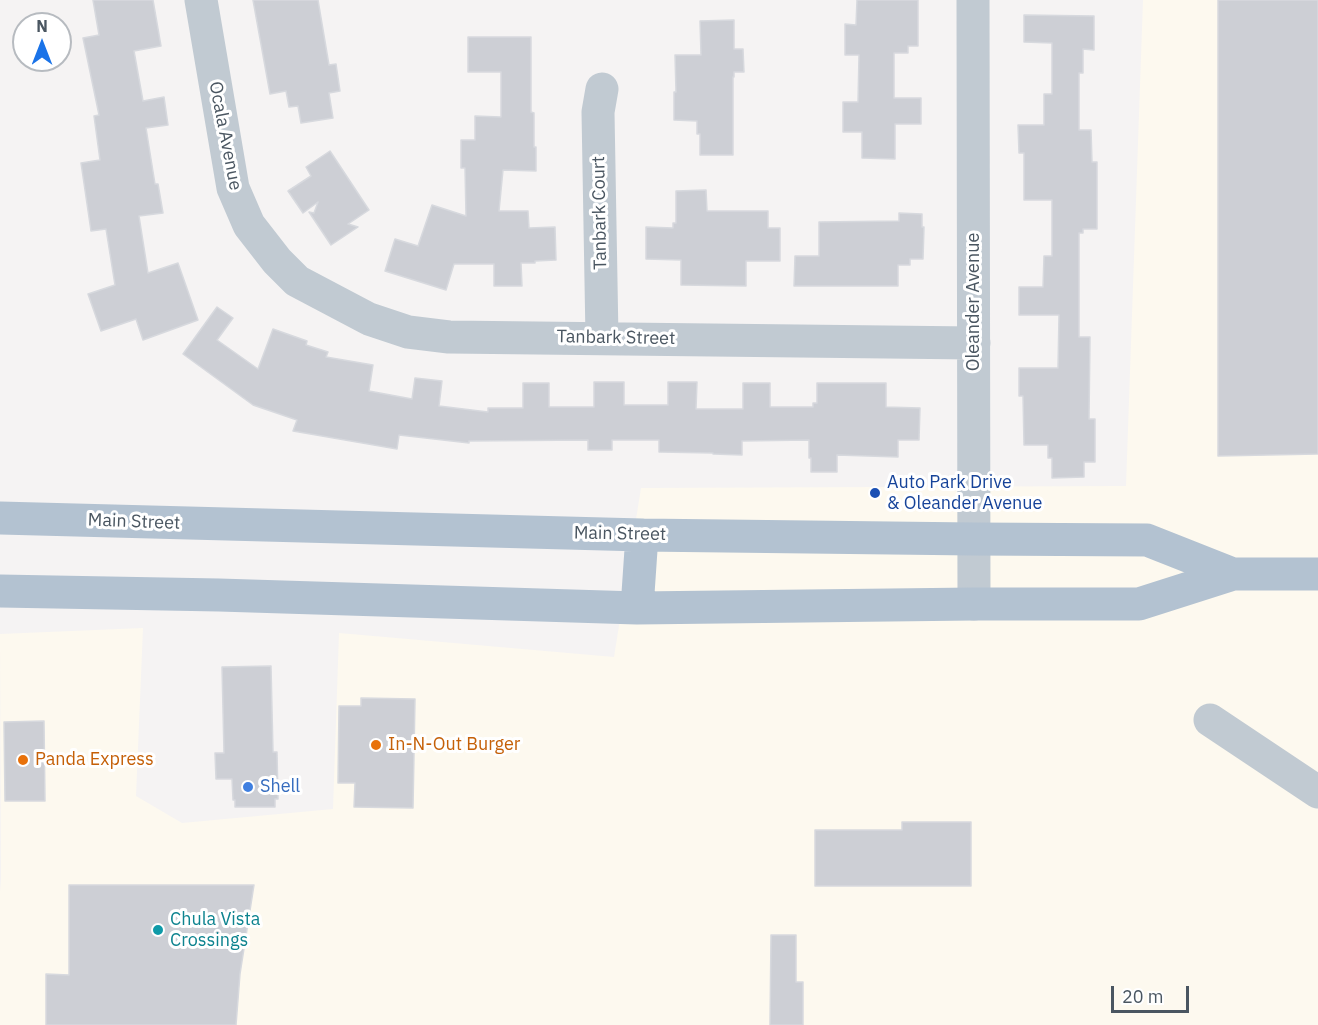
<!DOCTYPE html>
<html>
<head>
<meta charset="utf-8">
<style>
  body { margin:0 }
  #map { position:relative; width:1318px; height:1025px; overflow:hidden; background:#f5f3f3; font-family:"IBM Plex Sans",sans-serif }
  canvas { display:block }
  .north { position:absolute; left:12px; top:12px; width:60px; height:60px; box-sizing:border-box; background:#fff; border:2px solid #b7bbc0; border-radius:50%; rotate:0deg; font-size:16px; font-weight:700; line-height:24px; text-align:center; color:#4a5661 }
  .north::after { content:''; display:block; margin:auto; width:21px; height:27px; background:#1a73e8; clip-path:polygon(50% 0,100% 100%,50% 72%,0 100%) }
  .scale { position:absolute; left:1111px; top:986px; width:78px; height:27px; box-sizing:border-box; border:3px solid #4a5661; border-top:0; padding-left:8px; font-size:18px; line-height:21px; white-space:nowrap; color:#4a5661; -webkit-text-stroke:4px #fff; paint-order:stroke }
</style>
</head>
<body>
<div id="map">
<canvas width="1318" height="1025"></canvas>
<div class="north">N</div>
<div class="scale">20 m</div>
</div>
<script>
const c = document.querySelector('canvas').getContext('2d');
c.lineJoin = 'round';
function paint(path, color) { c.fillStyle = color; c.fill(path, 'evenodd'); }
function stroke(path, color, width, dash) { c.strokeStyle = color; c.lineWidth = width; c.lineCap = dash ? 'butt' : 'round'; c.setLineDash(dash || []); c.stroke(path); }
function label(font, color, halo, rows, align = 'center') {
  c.font = font + ' "IBM Plex Sans",sans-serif'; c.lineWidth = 6; c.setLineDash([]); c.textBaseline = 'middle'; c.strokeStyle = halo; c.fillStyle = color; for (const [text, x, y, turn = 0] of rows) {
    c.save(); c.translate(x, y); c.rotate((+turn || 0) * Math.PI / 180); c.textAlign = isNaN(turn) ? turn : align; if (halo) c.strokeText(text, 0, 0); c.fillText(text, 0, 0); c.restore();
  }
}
const commercial = new Path2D(`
  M 1143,0 L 1318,0 L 1318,1025 L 0,1025 L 0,892 L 1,879 L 0,634 L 143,628 L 136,796 L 182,823 L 333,809 L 339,633 L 614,657 L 641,488 L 1126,486 Z`);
const building = new Path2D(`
  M 93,0 L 153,0 L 161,46 L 134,51 L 143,101 L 164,97 L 168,125 L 146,128 L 155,184 L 158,184 L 163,213 L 139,216 L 148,273 L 178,263 L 198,320 L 143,340 L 136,319 L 101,331 L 88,294 L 115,285 L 106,229 L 91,231 L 81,163 L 100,160 L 94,116 L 99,115 L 83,38 L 99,35 Z
  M 253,0 L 318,0 L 329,65 L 336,64 L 340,91 L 329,93 L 333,118 L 301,123 L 298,106 L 289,107 L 286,91 L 270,94 Z
  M 857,0 L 918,0 L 918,46 L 908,46 L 908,53 L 894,53 L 894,98 L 921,98 L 921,124 L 895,124 L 895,159 L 862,158 L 862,132 L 843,132 L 843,102 L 858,102 L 859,55 L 845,55 L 845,24 L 856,25 Z
  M 1218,0 L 1318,0 L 1318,454 L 1218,456 Z
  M 1024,15 L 1094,16 L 1094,50 L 1083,49 L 1083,73 L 1079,73 L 1079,130 L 1091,130 L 1092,162 L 1097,162 L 1097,229 L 1083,229 L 1083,233 L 1079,233 L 1079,337 L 1090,337 L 1089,419 L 1095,419 L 1095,462 L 1084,462 L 1084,477 L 1052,478 L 1052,458 L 1048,458 L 1048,445 L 1024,445 L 1023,396 L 1019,396 L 1019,368 L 1058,368 L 1059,315 L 1019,315 L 1019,287 L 1043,287 L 1044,256 L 1052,256 L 1052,200 L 1024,200 L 1024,153 L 1019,153 L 1018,125 L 1044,125 L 1044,94 L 1052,94 L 1052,43 L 1024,42 Z
  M 734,20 L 734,49 L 743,49 L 744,72 L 734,72 L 734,77 L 733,77 L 733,155 L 700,155 L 700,134 L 697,134 L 697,121 L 674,120 L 674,92 L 676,92 L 675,55 L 701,55 L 700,21 Z
  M 468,37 L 531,37 L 531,112 L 534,113 L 534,147 L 536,147 L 536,171 L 503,170 L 499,211 L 528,211 L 529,228 L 555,227 L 556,260 L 535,261 L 535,263 L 521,263 L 522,286 L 494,286 L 494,264 L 454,264 L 446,290 L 385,271 L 395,239 L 418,246 L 432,205 L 466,216 L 465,168 L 461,168 L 461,140 L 475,140 L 475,116 L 501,117 L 501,72 L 468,72 Z
  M 330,151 L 369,210 L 348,224 L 358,227 L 331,245 L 309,212 L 314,213 L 318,202 L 303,213 L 288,191 L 311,176 L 306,167 Z
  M 706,190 L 707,211 L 768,211 L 768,228 L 780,228 L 780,261 L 746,261 L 746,286 L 681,285 L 681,260 L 646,259 L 646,227 L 673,228 L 673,223 L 676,223 L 676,191 Z
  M 899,213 L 922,214 L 922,227 L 924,227 L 923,259 L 910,259 L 910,265 L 898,265 L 898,286 L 794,286 L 795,256 L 819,256 L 819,222 L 899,221 Z
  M 217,307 L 233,318 L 217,340 L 258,369 L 273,329 L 307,341 L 306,345 L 328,352 L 326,357 L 373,365 L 369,391 L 412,399 L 415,378 L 442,381 L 439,406 L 488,412 L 488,408 L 523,408 L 523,383 L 549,383 L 549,407 L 594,407 L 594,382 L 624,382 L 624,405 L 668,405 L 668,382 L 697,382 L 696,409 L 743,409 L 743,383 L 770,383 L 770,407 L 813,407 L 813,403 L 817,403 L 817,383 L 886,383 L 886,407 L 920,408 L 919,440 L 898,440 L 898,457 L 837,455 L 837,472 L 811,472 L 811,458 L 809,458 L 809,440 L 742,441 L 742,455 L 713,454 L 713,453 L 659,452 L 659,440 L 612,440 L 612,450 L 588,450 L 588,440 L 469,441 L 469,443 L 399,435 L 397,449 L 293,431 L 297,420 L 253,405 L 183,354 Z
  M 271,666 L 273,752 L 277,752 L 278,799 L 275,799 L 275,807 L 235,807 L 235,800 L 233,800 L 232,779 L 216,779 L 215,753 L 224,753 L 222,667 Z
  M 361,698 L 415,699 L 413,808 L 354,807 L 355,783 L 338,783 L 339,706 L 361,706 Z
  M 44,721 L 45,801 L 5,801 L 4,722 Z
  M 902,822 L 971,822 L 971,886 L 815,886 L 815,830 L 902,830 Z
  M 69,885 L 254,885 L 240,974 L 236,1025 L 46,1025 L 46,974 L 69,975 Z
  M 771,935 L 796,935 L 796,982 L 803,982 L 803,1025 L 770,1025 Z`);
const minor = new Path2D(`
  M 201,0 L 233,188 L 249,225 L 277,261 L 297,281 L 369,319 L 408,332 L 449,337 L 974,343
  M 973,0 L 974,604
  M 602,338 L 598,112 L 602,89
  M 1210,720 L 1318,792`);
const major = new Path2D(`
  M 0,518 L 642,535 L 974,539 L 1147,540 L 1233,574
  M 0,591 L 219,595 L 637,608 L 974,604 L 1139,604 L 1233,574 L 1318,574
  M 637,608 L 642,535`);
const markers = [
  [875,493,6,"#1a4fb4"],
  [376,745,6,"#e8710a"],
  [23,760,6,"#e8710a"],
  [248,787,6,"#3f7fe0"],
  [158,930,6,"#0f9aa8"]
];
const streetNames = [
  ["Ocala Avenue",225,136,79],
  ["Tanbark Court",600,213,-91],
  ["Oleander Avenue",974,302,-90],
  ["Tanbark Street",616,338,1],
  ["Main Street",134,522,2],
  ["Main Street",620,534,1]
];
const transitNames = [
  ["Auto Park Drive",887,483],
  ["& Oleander Avenue",887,504]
];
const foodNames = [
  ["In-N-Out Burger",388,745],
  ["Panda Express",35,760]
];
const shopNames = [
  ["Shell",260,787]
];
const cultureNames = [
  ["Chula Vista",170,920],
  ["Crossings",170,941]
];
paint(commercial, '#fdf9ef');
paint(building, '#cdcfd5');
stroke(building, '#d7d9de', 1.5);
stroke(minor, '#c1cad2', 33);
stroke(major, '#b3c2d1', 33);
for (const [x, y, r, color] of markers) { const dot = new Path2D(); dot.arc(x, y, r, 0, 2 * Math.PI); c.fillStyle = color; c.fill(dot); stroke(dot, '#fff', 2); }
label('18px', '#4a5661', '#fff', streetNames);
label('18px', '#164399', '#fff', transitNames, 'left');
label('18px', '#c56008', '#fff', foodNames, 'left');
label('18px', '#366cbe', '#fff', shopNames, 'left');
label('18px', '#0d838f', '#fff', cultureNames, 'left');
</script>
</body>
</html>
